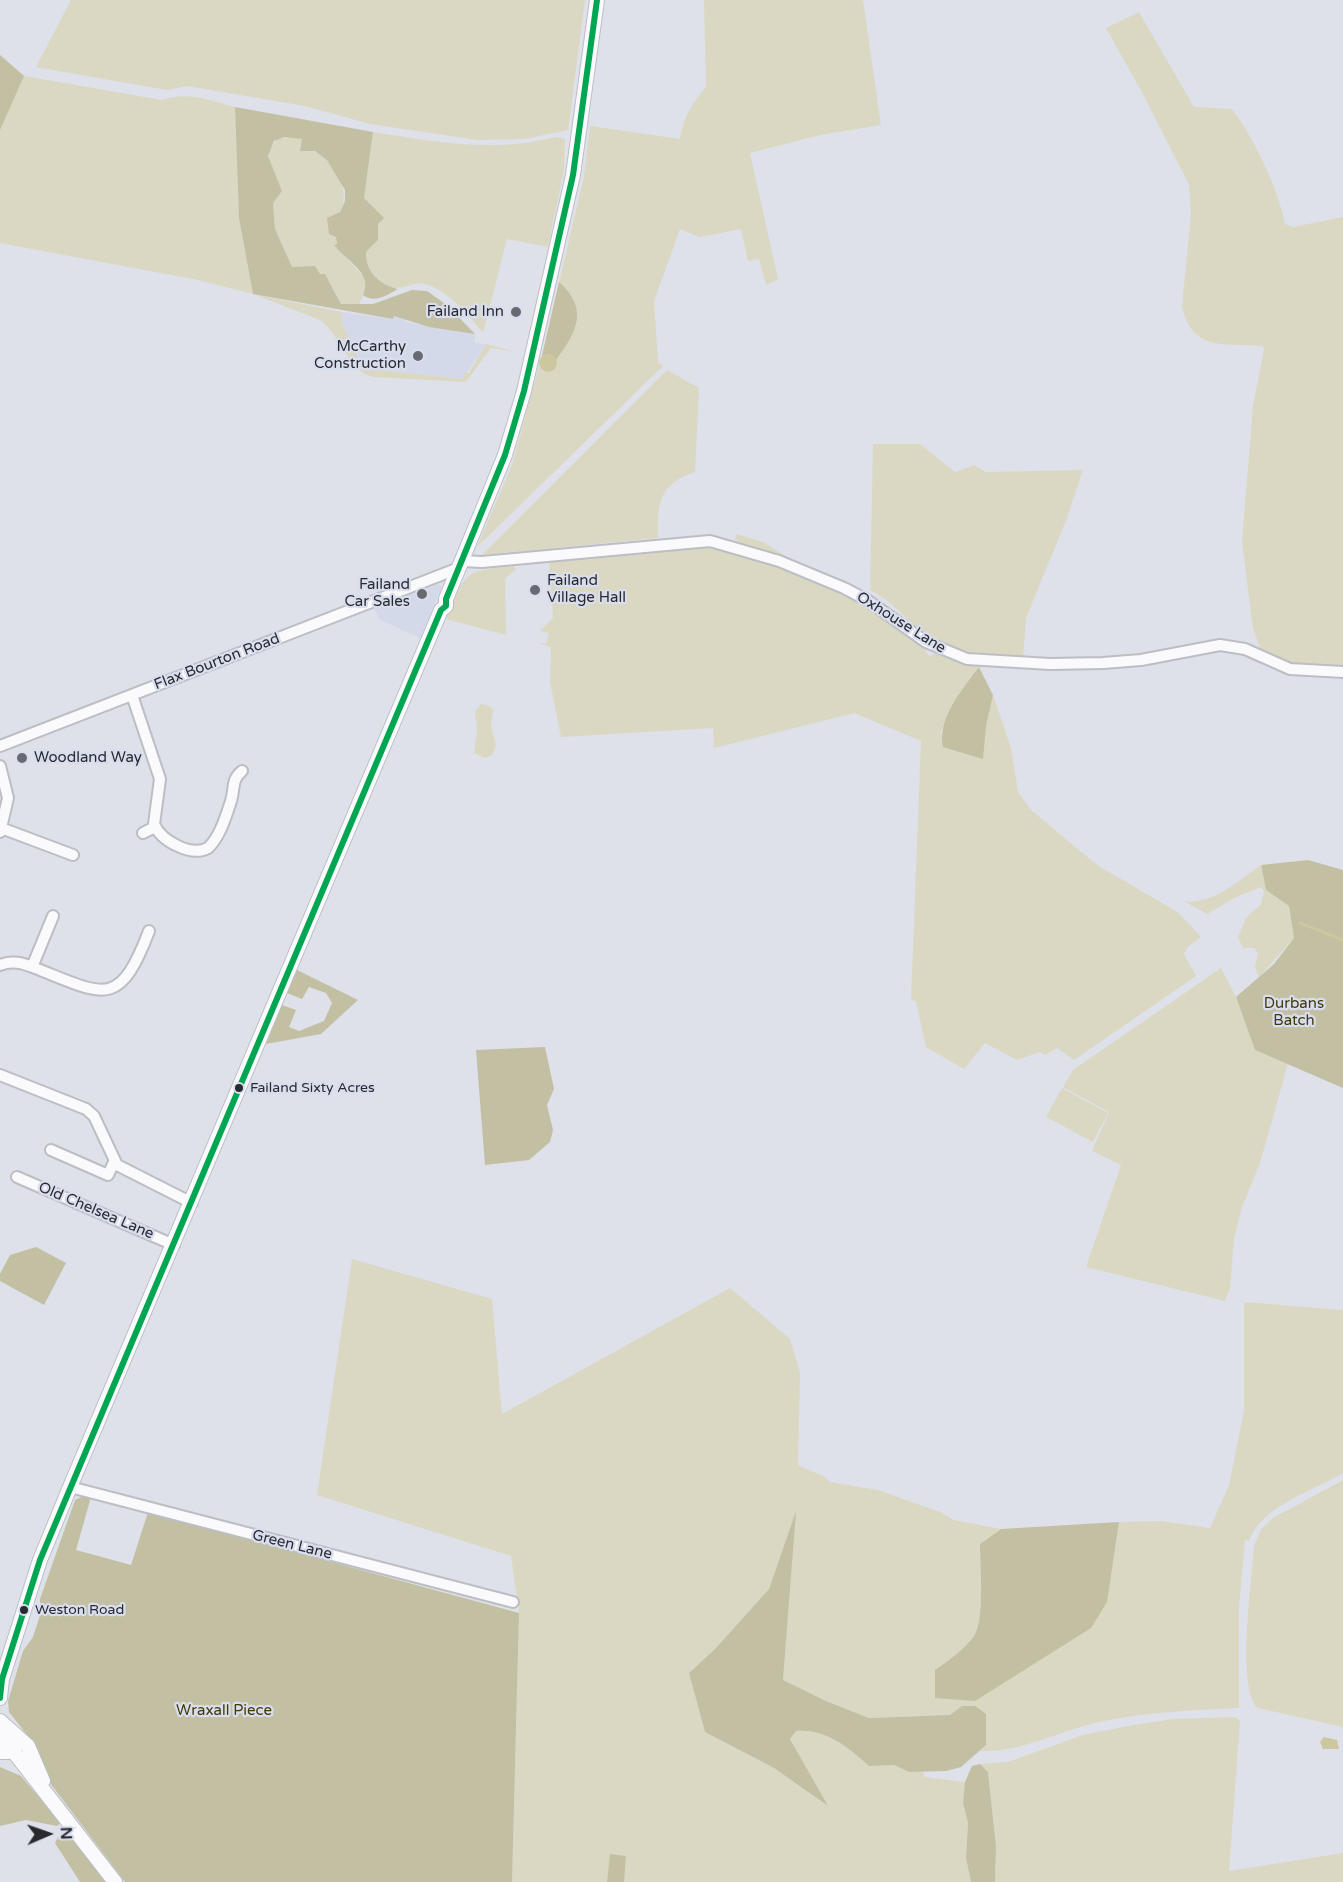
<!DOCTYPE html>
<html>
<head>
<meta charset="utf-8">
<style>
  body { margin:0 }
  #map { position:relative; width:1343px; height:1882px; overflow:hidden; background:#dee1e9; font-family:"Varela Round",sans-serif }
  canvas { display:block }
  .north { position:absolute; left:18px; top:1804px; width:60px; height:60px; -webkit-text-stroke:4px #d9deee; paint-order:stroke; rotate:88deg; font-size:16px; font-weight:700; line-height:24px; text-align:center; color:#292a30 }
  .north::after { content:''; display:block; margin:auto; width:21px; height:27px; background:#292a30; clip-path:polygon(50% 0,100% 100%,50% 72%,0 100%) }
</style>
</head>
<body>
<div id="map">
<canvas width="1343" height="1882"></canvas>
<div class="north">N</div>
</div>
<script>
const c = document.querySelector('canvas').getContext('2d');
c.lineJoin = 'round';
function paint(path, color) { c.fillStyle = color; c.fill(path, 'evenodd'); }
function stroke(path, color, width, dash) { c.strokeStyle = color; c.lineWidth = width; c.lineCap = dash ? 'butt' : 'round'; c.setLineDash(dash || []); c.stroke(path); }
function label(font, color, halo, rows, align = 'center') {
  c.font = font + ' "Varela Round",sans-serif'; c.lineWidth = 4.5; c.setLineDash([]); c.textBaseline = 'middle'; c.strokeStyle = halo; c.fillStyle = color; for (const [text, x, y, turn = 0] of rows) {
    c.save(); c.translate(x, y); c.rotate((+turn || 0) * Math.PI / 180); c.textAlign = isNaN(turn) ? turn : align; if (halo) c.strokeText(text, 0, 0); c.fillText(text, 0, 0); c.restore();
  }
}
const built = new Path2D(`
  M 341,312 L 392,319 L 393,316 L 403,317 L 405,322 L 475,334 L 475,343 L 486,344 L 463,379 L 362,368 L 342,323 Z
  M 439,584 L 442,587 L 420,638 L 380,620 L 374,608 Z`);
const green = new Path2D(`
  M 71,0 L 585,0 L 568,130 L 525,139 L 478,140 L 370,124 L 305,106 L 187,86 L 167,90 L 36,67 Z
  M 704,0 L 863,0 L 881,125 L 820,135 L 750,153 L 778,279 L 766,285 L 759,259 L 748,261 L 741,229 L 700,237 L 680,229 L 654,301 L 658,362 L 663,366 L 477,547 L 512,465 L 539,366 L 543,372 L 550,372 L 545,354 L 542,356 L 584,176 L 590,126 L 680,139 C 683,117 692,104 706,87 Z
  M 1139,12 L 1194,107 L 1232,109 C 1254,138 1278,188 1285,224 L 1293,227 L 1343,217 L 1343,668 L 1288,665 L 1267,655 L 1261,650 L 1253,629 L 1242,541 L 1253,406 L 1264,349 L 1262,346 C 1223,343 1192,352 1182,306 L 1191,214 L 1189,185 L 1144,96 L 1106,28 Z
  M 0,55 L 24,76 L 162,100 C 189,91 208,100 235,107 L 239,218 L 253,294 L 341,312 L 342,323 L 362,368 L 463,379 L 464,373 L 469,373 L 486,344 L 516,352 L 491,348 L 466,382 L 373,377 C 347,371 341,335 320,320 L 253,294 L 198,280 L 0,243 Z
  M 373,132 C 438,142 492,153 556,137 L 565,139 L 564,169 L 548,247 L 507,239 L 483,333 C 469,316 455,298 435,288 C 414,277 411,289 395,288 C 376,287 366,268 366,252 L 378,240 L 364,198 Z
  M 291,137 L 303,139 L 301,150 C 307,151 314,150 319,153 C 337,162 355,203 335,217 L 337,245 L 335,246 L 367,280 L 367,288 L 359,304 L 341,304 C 325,271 325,277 292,268 L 275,229 L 273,203 L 282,191 L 270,162 L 268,151 L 278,138 Z
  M 667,370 L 699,388 L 695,472 C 659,484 657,503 658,538 L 482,555 Z
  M 873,444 L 920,444 L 955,472 L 974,465 L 986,472 L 1083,470 L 1067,518 L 1026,618 L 1023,657 C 997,655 965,657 940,645 C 914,631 897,603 870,590 Z
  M 737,534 L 763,542 L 784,555 C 771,556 745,548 735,539 Z
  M 711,545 C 755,551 910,616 929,656 L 937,653 L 979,667 L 959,693 L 940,734 L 986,726 L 993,695 L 1011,748 L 1018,792 L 1031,810 L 1097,865 L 1179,913 L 1201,937 L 1188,947 L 1184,954 L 1196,976 L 1074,1060 L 1057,1048 L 1045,1055 L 1040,1052 L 1017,1060 L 985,1043 L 964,1069 L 926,1047 L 916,1002 L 911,999 L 921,741 L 854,713 L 714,748 L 713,728 L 561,737 L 550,682 L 551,647 L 534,642 L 546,644 L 549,633 L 540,631 L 553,618 L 549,562 Z
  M 513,566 L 516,569 L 505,579 L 506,635 L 446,619 C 468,571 460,572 513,566 Z
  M 481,704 L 487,705 L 493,709 L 491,726 L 496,746 L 492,755 L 485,758 L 474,753 L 477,731 L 475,712 Z
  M 1261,865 L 1266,890 L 1289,906 L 1294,938 L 1259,977 L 1255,967 L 1258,953 L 1254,948 L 1243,948 L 1238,937 L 1246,918 L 1261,904 L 1264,891 L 1261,887 L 1236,897 L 1207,914 L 1184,901 C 1212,906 1239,880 1261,865 Z
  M 1221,968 L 1236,997 L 1255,1050 L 1288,1064 L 1260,1163 L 1242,1207 L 1234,1238 L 1230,1288 L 1225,1301 L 1086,1267 L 1121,1165 L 1092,1151 L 1109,1112 L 1063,1087 L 1073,1070 Z
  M 1062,1088 L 1108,1113 L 1093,1142 L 1046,1117 Z
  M 352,1259 L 492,1299 L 502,1414 L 730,1288 L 790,1339 L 800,1372 L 798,1465 L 825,1477 L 830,1482 L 878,1490 L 940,1512 L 954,1520 L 1001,1529 L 980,1544 C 980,1565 985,1620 974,1636 C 964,1650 949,1660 935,1670 L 1113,1561 L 1119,1522 L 1161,1521 L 1210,1528 L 1229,1485 L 1244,1411 L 1244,1302 L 1343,1310 L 1343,1473 C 1313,1491 1261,1506 1249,1541 L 1245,1540 L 1239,1607 L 1239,1708 C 1194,1710 1149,1712 1104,1721 C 1062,1729 1023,1753 979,1751 L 986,1745 L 986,1714 L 962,1706 L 950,1715 L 869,1718 L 826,1701 L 783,1680 L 795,1514 L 769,1589 L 715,1649 L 689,1673 L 705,1732 L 774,1768 L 826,1805 L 790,1739 L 796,1731 C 825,1728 848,1747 869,1766 L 894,1765 L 909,1772 L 923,1772 L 924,1777 L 965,1782 L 963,1803 L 968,1823 L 966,1858 L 971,1882 L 512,1882 L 519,1613 L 511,1556 L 317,1495 Z
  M 1343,1480 L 1343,1727 L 1258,1708 C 1236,1690 1252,1576 1254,1546 L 1261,1529 L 1273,1518 Z
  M 1235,1717 L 1240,1721 L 1229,1871 L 1343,1853 L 1343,1882 L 995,1882 L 996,1846 L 988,1772 L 980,1764 L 1008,1762 L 1083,1735 L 1128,1726 L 1173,1719 Z`);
const forest = new Path2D(`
  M 0,55 L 24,76 L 0,130 Z
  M 235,107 L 373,132 L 364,198 L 384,218 L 378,224 L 378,240 L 366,252 C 366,272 378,284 398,289 C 387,295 375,304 363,295 C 374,273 346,261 334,245 L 337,244 L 336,237 L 329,234 L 327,218 L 340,212 L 345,201 L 345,190 L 327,160 L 315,151 L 300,151 L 302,139 L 284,137 L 274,141 L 268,156 L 282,191 L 273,203 L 275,229 L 292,267 L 315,266 L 320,274 L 325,274 L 341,304 L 373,304 L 412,290 L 427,291 L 448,306 L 475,334 L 429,327 L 394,316 L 393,319 L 253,294 L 239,218 Z
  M 559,282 C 589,309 577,332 556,360 L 548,354 L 542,356 Z
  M 979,667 L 993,695 L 986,726 L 983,759 L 943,747 C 937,719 962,689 979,667 Z
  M 1308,860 L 1343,870 L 1343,1088 L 1255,1050 L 1236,997 L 1274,964 L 1294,938 L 1289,906 L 1266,890 L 1261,865 Z
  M 297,970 L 358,1000 L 321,1034 L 266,1044 L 282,1005 L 296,1010 L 289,1027 L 299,1031 L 324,1021 L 332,1003 L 326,993 L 309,987 L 302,999 L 287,993 Z
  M 545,1047 L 554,1089 L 547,1105 L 553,1130 L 550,1142 L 529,1160 L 485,1165 L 476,1050 Z
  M 36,1247 L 66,1263 L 44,1305 L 0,1281 L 0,1274 L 10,1255 Z
  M 81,1497 L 91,1497 L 76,1550 L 131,1565 L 148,1512 L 519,1613 L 512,1882 L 125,1882 L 50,1783 L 35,1745 L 9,1712 L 8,1701 L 23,1651 L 33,1637 L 40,1615 L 40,1599 L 75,1500 Z
  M 796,1511 L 783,1680 L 826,1701 L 869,1718 L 950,1715 L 962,1706 L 975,1706 L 986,1714 L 986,1745 L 961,1767 L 946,1771 L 909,1772 L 894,1765 L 869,1766 C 848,1747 825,1728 796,1731 L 790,1739 L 828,1806 L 774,1768 L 705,1732 L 689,1673 L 715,1649 L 769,1589 Z
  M 1119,1522 L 1107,1602 L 1091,1628 L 975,1701 L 935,1698 L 935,1670 C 949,1660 964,1650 974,1636 C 985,1620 980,1565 980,1544 L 1001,1529 Z
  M 980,1764 L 988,1772 L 996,1846 L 995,1882 L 971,1882 L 966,1858 L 968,1823 L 963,1803 L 965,1782 L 972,1766 Z
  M 0,1767 L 21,1776 L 61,1823 L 57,1826 L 26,1820 L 0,1826 Z
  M 67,1831 L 106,1882 L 80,1882 L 55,1843 L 57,1838 Z
  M 610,1854 L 626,1856 L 624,1882 L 607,1882 Z`);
const water = new Path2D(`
  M539 363a9 9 0 1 1 18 0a9 9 0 1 1-18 0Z
  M 1324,1737 L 1337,1740 L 1339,1749 L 1323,1749 L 1320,1742 Z`);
const stream = new Path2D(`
  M 1300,923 L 1343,940`);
const minor = new Path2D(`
  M 462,561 L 482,562 L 710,541 L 779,561 L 844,588 L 867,600 L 926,642 L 967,659 L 1050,664 L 1103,663 L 1141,660 L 1220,645 L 1245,649 L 1290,669 L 1343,672
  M 132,695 L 160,779 L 154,824 C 161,841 191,857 208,848 C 220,837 226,816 231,801 C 235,788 231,780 242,771
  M 0,746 L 459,568
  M 0,766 L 8,798 L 0,832
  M 1,828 L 73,855
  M 143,833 L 155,827
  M 0,965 C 12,960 23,963 35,968 C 104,995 119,1010 149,931
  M 32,967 L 53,916
  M 0,1075 L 86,1109 L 94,1116 L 117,1165 L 192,1203
  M 51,1150 L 108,1175 L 114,1162
  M 17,1177 L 174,1245
  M 70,1487 L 513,1602`);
const secondary = new Path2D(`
  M 0,1698 L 2,1679 L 40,1560 L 70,1487 L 441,610 L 446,606 L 446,599 L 505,455 L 524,391 L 573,175 L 597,0
  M 0,1721 L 28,1746 L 43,1781
  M 0,1734 L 115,1882
  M 0,1752 L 15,1752`);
const bus1 = new Path2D(`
  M 0,1698 L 2,1679 L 40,1560 L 441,610 L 446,606 L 446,599 L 505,455 L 524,391 L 573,175 L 597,0`);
const markers = [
  [516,312,6,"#686a71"],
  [418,356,6,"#686a71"],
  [535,590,6,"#686a71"],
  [422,594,6,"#686a71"],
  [22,758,6,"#686a71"],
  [239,1088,5,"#292a30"],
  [24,1610,5,"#292a30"]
];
const busNames = [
  ["Failand Sixty Acres",250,1088],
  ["Weston Road",35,1610]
];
const poiNames = [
  ["Failand Inn",504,312],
  ["McCarthy",406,347],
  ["Construction",406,364],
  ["Failand",547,581,"left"],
  ["Village Hall",547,598,"left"],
  ["Failand",410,585],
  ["Car Sales",410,602],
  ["Woodland Way",34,758,"left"]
];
const streetNames = [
  ["Oxhouse Lane",901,623,32],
  ["Flax Bourton Road",217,662,-21],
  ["Old Chelsea Lane",96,1211,23],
  ["Green Lane",292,1545,14]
];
const parkNames = [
  ["Durbans",1294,1004],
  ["Batch",1294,1021],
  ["Wraxall Piece",224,1711]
];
paint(built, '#d4d9e9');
paint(green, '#dad8c3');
paint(forest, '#c3bfa2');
paint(water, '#ccc79f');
stroke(stream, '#ccc79f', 3);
stroke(minor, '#bcbec4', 14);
stroke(secondary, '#bcbec4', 16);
stroke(minor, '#fafafc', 10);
stroke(secondary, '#fafafc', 14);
stroke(bus1, '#00a651', 6);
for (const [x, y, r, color] of markers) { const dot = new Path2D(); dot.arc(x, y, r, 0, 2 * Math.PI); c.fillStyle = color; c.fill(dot); stroke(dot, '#d9deee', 2); }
label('14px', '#292a30', '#d9deee', busNames, 'left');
label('15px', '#292a30', '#d9deee', poiNames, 'right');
label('15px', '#292a30', '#d9deee', streetNames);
label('15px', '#3f3906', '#d9deee', parkNames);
</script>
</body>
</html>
